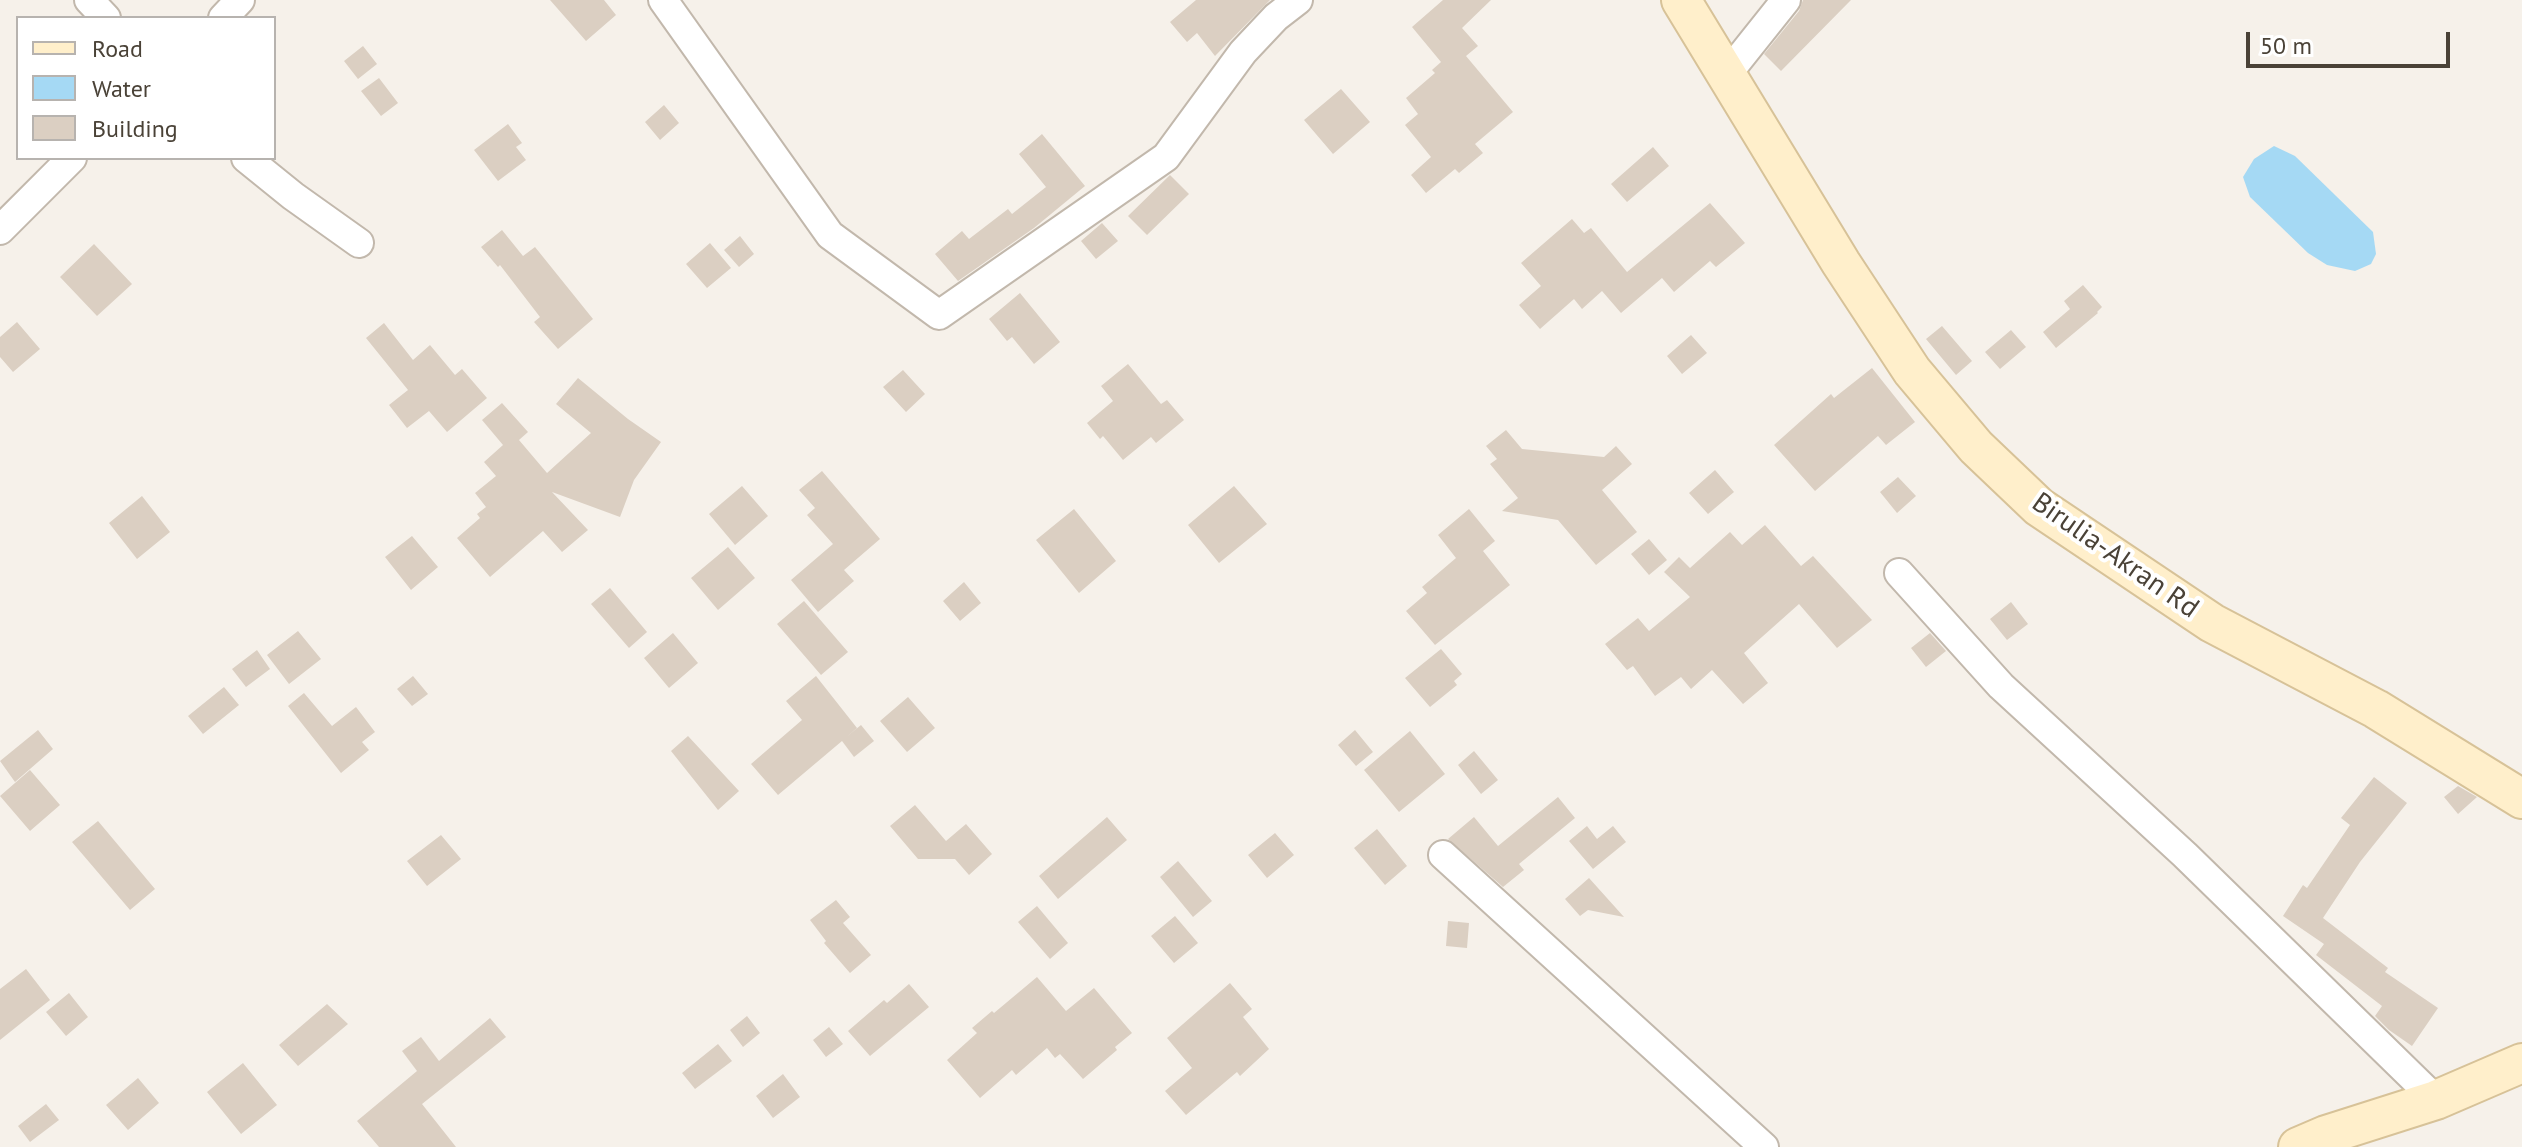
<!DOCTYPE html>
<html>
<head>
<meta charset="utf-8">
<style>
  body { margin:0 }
  #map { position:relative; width:2522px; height:1147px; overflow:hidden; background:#f6f1ea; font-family:"PT Sans",sans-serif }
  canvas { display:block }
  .legend { position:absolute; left:16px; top:16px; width:260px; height:144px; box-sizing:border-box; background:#fff; border:2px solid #b7b3af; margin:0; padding:10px 14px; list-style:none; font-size:24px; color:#4a4237 }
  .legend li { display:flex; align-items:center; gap:16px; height:40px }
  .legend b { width:40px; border:2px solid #b7b3af }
  .scale { position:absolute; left:2246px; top:32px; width:204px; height:36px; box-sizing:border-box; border:4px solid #4a4237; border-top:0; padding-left:10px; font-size:24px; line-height:28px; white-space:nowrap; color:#4a4237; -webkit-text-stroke:6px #fff; paint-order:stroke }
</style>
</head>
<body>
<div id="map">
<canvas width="2522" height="1147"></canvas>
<ul class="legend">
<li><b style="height:10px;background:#ffefcb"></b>Road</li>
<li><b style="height:22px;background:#a5d9f4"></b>Water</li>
<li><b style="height:22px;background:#dbcfc2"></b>Building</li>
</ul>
<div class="scale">50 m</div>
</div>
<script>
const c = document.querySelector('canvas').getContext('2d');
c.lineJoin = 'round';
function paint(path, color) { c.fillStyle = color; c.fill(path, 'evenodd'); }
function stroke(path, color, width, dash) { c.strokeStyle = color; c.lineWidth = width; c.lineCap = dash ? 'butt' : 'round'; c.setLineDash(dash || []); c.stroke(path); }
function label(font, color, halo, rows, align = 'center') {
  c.font = font + ' "PT Sans",sans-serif'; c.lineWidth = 8; c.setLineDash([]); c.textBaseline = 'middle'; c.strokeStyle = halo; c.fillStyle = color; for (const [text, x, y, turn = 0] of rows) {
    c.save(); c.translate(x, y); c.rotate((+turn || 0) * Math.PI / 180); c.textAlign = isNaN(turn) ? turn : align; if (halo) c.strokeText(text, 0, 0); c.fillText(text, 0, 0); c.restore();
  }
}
const water = new Path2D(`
  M 2274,146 L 2295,156 L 2373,232 L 2376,254 L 2371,264 L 2355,271 L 2327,265 L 2308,253 L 2250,197 L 2243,177 L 2254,159 Z`);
const building = new Path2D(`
  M 550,0 L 604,0 L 616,15 L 586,41 Z
  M 1196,0 L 1270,0 L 1215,56 L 1197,33 L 1187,42 L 1170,22 Z
  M 1443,0 L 1491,0 L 1462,28 L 1478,46 L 1466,56 L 1513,112 L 1475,144 L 1483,153 L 1459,173 L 1455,169 L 1426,193 L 1411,175 L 1431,157 L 1405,125 L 1418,114 L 1406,98 L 1435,73 L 1432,70 L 1441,62 L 1412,27 Z
  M 1803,0 L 1851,0 L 1781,71 L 1764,54 L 1799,11 Z
  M 363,46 L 377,64 L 358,79 L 344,61 Z
  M 379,78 L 398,103 L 381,116 L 361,91 Z
  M 1341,89 L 1370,122 L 1333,154 L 1304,120 Z
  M 664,105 L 679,123 L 660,140 L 645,122 Z
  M 508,124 L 522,143 L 516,147 L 526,160 L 498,181 L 474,150 Z
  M 1042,134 L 1085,186 L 1034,228 L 958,281 L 935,254 L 962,231 L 969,239 L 1008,209 L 1012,214 L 1046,187 L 1019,154 Z
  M 1653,147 L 1669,166 L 1627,202 L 1611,184 Z
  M 1170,175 L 1189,194 L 1147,235 L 1128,216 Z
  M 1710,203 L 1745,243 L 1716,267 L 1710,261 L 1674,292 L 1662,278 L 1621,313 L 1602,291 L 1582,309 L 1574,299 L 1540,329 L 1519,305 L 1541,286 L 1521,263 L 1572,219 L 1584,233 L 1591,228 L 1627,272 Z
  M 1102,223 L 1118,241 L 1096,259 L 1081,241 Z
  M 502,230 L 523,256 L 535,247 L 593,319 L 558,349 L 534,322 L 540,317 L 500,265 L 498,267 L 481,247 Z
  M 740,236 L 754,254 L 739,267 L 724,250 Z
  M 710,243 L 731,268 L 707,288 L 686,264 Z
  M 94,244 L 132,284 L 97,316 L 60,277 Z
  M 2083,285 L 2102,307 L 2097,312 L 2098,313 L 2056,348 L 2043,332 L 2070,309 L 2064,301 Z
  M 1020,293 L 1060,342 L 1034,364 L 1012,337 L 1007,341 L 989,319 Z
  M 17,322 L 40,349 L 13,372 L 0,357 L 0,337 Z
  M 384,323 L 413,360 L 430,345 L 455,375 L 462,369 L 487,398 L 447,432 L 429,411 L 407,428 L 389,405 L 408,390 L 366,338 Z
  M 1942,326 L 1972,361 L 1956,375 L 1926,339 Z
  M 2011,330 L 2026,347 L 2000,369 L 1985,352 Z
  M 1691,335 L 1707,353 L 1682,374 L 1667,356 Z
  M 1128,364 L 1161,404 L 1167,400 L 1184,420 L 1156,443 L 1151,437 L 1123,460 L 1103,436 L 1100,439 L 1087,423 L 1113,401 L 1101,386 Z
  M 1872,368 L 1915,422 L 1886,445 L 1878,436 L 1815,491 L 1774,445 L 1831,394 L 1834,398 Z
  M 903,370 L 925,394 L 906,412 L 883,387 Z
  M 578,378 L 628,419 L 661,442 L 634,480 L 620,517 L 552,492 L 588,530 L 562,552 L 543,531 L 490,577 L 457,538 L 480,518 L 477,514 L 486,507 L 475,493 L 496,476 L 484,462 L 503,445 L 482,420 L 502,403 L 528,432 L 519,440 L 547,473 L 591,433 L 556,404 Z
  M 1506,430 L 1522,449 L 1604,457 L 1616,446 L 1632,464 L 1602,490 L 1637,532 L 1596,565 L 1558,520 L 1502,511 L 1518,498 L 1490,464 L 1497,459 L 1486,446 Z
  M 1715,470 L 1734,492 L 1708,514 L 1689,493 Z
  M 822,471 L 880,539 L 844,570 L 854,581 L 818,612 L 791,580 L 833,544 L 807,515 L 815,508 L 799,490 Z
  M 1898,477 L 1916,496 L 1897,513 L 1880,492 Z
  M 742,486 L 768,516 L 735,545 L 709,514 Z
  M 1234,486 L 1267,524 L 1219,563 L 1188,525 Z
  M 142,496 L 170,532 L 137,559 L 109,523 Z
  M 1074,509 L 1116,561 L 1079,593 L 1036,540 Z
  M 1469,509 L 1495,541 L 1483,551 L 1510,585 L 1435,645 L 1406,611 L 1427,593 L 1422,587 L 1456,558 L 1438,535 Z
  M 1765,525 L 1801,566 L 1813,556 L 1872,620 L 1837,648 L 1799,604 L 1744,653 L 1768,683 L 1743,704 L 1712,670 L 1691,689 L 1681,677 L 1655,696 L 1633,666 L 1627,670 L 1605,644 L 1638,618 L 1649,631 L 1690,597 L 1664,572 L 1679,557 L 1690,568 L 1730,532 L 1742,545 Z
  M 412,536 L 438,567 L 411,590 L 385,557 Z
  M 1649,539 L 1667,560 L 1649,575 L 1631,554 Z
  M 728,547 L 755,578 L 718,610 L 691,578 Z
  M 964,582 L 981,603 L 960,621 L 943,601 Z
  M 610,588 L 647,632 L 629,648 L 591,604 Z
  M 804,601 L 848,652 L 821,675 L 777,624 Z
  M 2011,602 L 2028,624 L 2007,640 L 1990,619 Z
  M 298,631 L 321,659 L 289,684 L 267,655 Z
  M 673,633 L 698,663 L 669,688 L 644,658 Z
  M 1930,633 L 1946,651 L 1926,667 L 1911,648 Z
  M 1441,649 L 1462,674 L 1454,681 L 1457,685 L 1430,707 L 1405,678 Z
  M 257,650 L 270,669 L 246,687 L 232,669 Z
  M 413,676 L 428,694 L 412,706 L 397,689 Z
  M 816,676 L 857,728 L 845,738 L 861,725 L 874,741 L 854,757 L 842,741 L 778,795 L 751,764 L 802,720 L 786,701 Z
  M 224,687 L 239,705 L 203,734 L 188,716 Z
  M 304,693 L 332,726 L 356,707 L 375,732 L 362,742 L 369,750 L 341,773 L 288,706 Z
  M 908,697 L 935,728 L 907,752 L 880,721 Z
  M 38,730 L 53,749 L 15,782 L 0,761 Z
  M 1355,730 L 1373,752 L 1356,766 L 1338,745 Z
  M 1410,731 L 1445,774 L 1399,812 L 1364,770 Z
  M 688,736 L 739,791 L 718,810 L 671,751 Z
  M 1474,751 L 1498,780 L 1481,794 L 1458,765 Z
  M 30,770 L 60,805 L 30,831 L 0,796 Z
  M 2374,777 L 2407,803 L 2360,862 L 2323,918 L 2388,968 L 2385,972 L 2438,1008 L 2412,1046 L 2389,1030 L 2375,1016 L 2382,1006 L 2316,955 L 2324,944 L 2283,916 L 2303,885 L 2307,888 L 2350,825 L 2341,818 Z
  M 2458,786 L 2477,797 L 2458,814 L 2444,797 Z
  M 1558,797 L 1575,818 L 1519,864 L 1524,870 L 1503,887 L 1448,839 L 1474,817 L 1498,846 Z
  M 915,805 L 946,841 L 966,824 L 992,854 L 969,875 L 955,859 L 918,859 L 890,826 Z
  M 1107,817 L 1127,840 L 1058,899 L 1039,876 Z
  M 98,821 L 155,889 L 130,910 L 72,842 Z
  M 1587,826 L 1597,839 L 1613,826 L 1626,842 L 1593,869 L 1569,841 Z
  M 1377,829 L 1407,866 L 1385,885 L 1354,848 Z
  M 1275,833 L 1294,855 L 1267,878 L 1248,855 Z
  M 441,835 L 461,859 L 427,886 L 407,861 Z
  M 1178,861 L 1212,901 L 1193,917 L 1160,877 Z
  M 1589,878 L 1624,917 L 1588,910 L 1580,916 L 1565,899 Z
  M 836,900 L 850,917 L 843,923 L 871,955 L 850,973 L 824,943 L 826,941 L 810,920 Z
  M 1037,906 L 1068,943 L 1050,959 L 1018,922 Z
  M 1175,916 L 1198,943 L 1174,963 L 1151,936 Z
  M 1448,921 L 1469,923 L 1467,948 L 1446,946 Z
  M 26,969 L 50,1000 L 0,1040 L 0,989 Z
  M 1037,977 L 1066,1011 L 1094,988 L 1132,1033 L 1115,1047 L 1117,1050 L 1083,1079 L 1060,1054 L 1055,1058 L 1047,1048 L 1016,1075 L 1012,1070 L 980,1098 L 947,1060 L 977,1033 L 972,1028 L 992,1011 L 994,1013 Z
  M 1230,983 L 1252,1009 L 1243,1017 L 1269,1049 L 1240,1076 L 1237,1072 L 1186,1115 L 1165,1091 L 1192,1068 L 1167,1038 Z
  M 909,984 L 929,1007 L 870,1056 L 848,1031 L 884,1000 L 887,1003 Z
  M 69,993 L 88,1017 L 66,1036 L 46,1012 Z
  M 327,1004 L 348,1024 L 298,1066 L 279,1045 Z
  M 747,1016 L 760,1033 L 743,1047 L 730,1030 Z
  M 490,1018 L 506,1037 L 422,1104 L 456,1147 L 379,1147 L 357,1121 L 417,1071 L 402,1051 L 421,1037 L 439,1061 Z
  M 829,1027 L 843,1044 L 826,1057 L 813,1040 Z
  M 718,1044 L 732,1061 L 695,1089 L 682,1073 Z
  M 243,1063 L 277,1105 L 241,1134 L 207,1092 Z
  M 783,1074 L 800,1097 L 773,1118 L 756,1096 Z
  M 138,1078 L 159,1103 L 128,1130 L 106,1105 Z
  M 46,1104 L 59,1120 L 30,1142 L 18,1126 Z`);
const street = new Path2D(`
  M 89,0 L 106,18
  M 663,0 L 830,235 L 939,315 L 1166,157 L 1243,52 L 1276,17 L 1298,0
  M 223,18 L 240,0
  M 1727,74 L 1786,0
  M 246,158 L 293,196 L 359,243
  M 0,230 L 72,158
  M 1899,573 L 2001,686 L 2185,855 L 2436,1100
  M 1443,855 L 1764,1147`);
const secondary = new Path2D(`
  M 1681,0 L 1841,263 L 1912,371 L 1976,447 L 2039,507 L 2212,623 L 2376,709 L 2522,799
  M 2298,1147 L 2326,1135 L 2436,1100 L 2522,1063`);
const streetNames = [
  ["Birulia-Akran Rd",2115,556,35]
];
paint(water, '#a5d9f4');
paint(building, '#dbcfc2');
stroke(street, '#c2b8ac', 32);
stroke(secondary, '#d7c298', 42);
stroke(street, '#fff', 28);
stroke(secondary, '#ffefcb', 38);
label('28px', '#4a4237', '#fff', streetNames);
</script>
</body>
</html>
